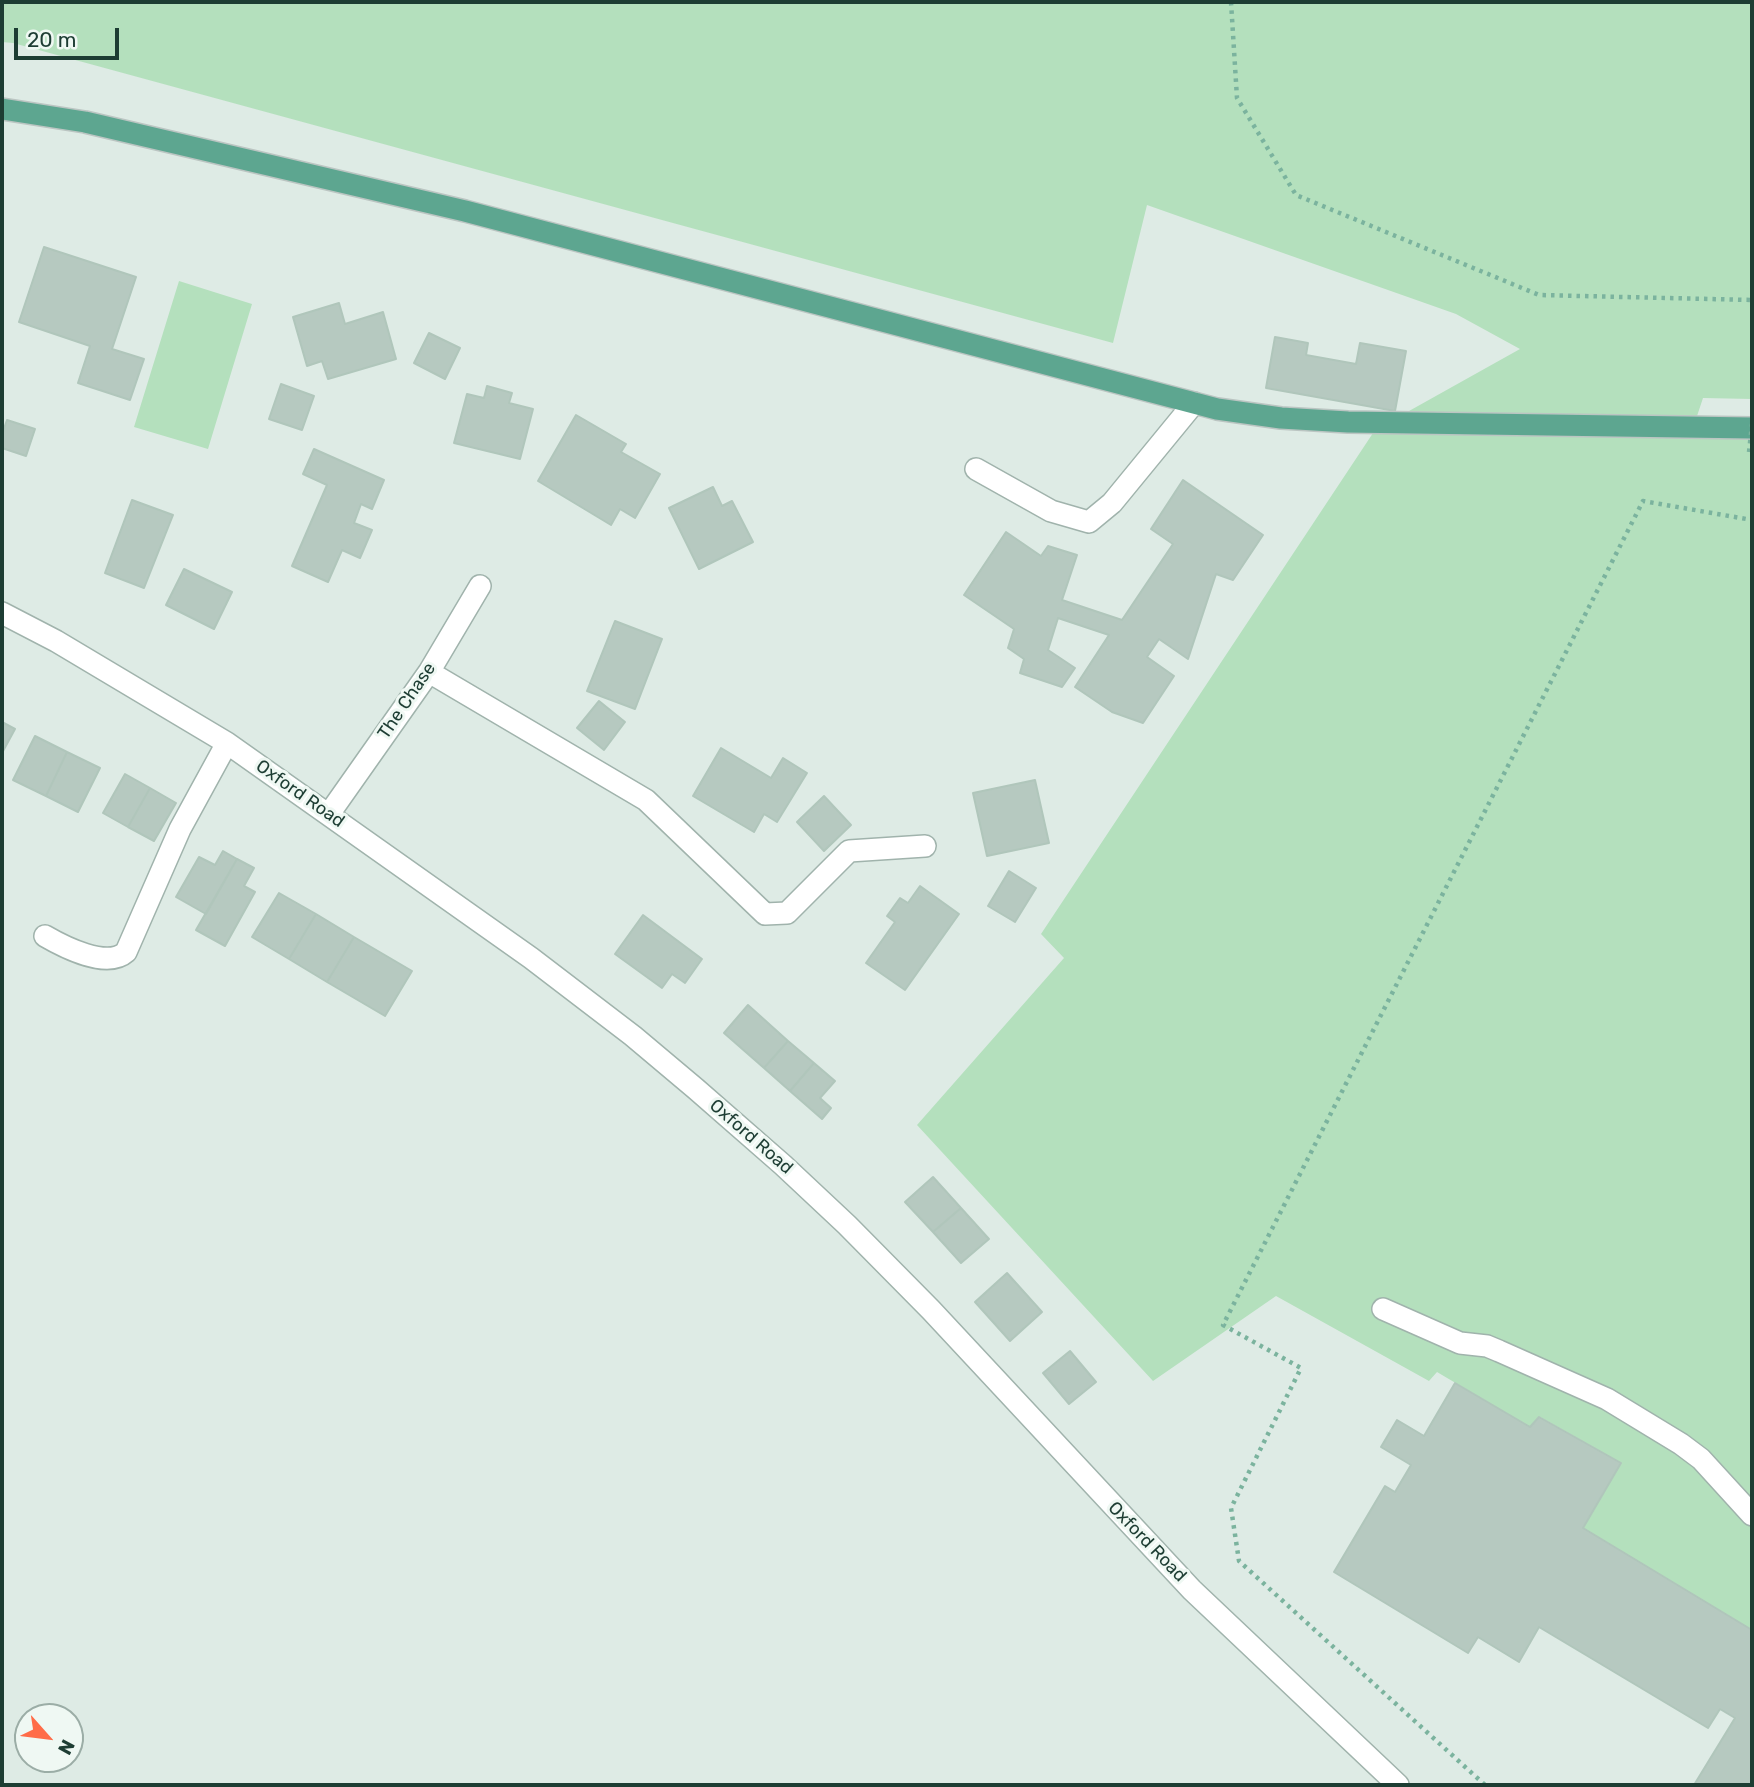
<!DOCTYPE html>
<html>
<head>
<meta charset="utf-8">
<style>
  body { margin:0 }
  #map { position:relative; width:1754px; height:1787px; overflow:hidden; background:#deebe5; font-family:Rubik,sans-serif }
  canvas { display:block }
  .frame { position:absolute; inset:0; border:4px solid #1d3d33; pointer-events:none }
  .north { position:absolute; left:14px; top:1703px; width:70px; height:70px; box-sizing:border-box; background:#eff8f3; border:2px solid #9bada6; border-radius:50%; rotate:118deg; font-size:19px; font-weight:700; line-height:28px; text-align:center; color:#1d3d33 }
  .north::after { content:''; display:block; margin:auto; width:24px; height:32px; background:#ff6c48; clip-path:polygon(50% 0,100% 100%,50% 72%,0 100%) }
  .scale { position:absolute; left:14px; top:28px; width:105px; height:32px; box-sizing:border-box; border:4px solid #1d3d33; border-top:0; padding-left:9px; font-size:21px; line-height:24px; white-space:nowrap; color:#1d3d33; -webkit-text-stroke:5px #eff8f3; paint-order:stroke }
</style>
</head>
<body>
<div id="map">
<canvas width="1754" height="1787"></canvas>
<div class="frame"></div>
<div class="north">N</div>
<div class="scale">20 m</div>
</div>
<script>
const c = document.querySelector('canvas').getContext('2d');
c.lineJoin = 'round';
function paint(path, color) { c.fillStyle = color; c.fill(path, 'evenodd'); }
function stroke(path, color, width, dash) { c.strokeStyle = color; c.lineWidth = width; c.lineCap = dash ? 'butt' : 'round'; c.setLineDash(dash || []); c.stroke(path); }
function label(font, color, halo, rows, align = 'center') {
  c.font = font + ' Rubik,sans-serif'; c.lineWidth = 6; c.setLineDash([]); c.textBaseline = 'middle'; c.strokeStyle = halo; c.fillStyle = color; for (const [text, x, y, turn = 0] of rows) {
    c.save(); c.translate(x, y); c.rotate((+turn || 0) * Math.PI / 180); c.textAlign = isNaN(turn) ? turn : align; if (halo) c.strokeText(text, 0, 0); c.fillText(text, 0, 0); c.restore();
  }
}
const green = new Path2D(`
  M 2,2 L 1752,2 L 1752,399 L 1703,398 L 1690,437 L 1752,437 L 1752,1630 L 1583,1528 L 1621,1463 L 1540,1417 L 1530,1427 L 1437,1372 L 1429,1381 L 1276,1296 L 1153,1381 L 917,1125 L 1064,958 L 1041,934 L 1375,430 L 1520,349 L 1456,314 L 1147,205 L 1113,343 L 13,43 L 2,42 Z
  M 179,281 L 252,304 L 208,449 L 134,427 Z`);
const building = new Path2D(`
  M 44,247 L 136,277 L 112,349 L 144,359 L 130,400 L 78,383 L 90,346 L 19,322 Z
  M 339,303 L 345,324 L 383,312 L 396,359 L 328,379 L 322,361 L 307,366 L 293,317 Z
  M 429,333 L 460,348 L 445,379 L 414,363 Z
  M 1275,337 L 1308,343 L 1306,355 L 1356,364 L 1360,343 L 1406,351 L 1395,411 L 1266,388 Z
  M 281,384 L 314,396 L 302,430 L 269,419 Z
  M 487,386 L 512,393 L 509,403 L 533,409 L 520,459 L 454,443 L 467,394 L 484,398 Z
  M 576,415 L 626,444 L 621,452 L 660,474 L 635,518 L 620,509 L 611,525 L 538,481 Z
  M 7,420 L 35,429 L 26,456 L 2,448 L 2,434 Z
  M 314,449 L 384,480 L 372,509 L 361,504 L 354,523 L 372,530 L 360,558 L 342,550 L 328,582 L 292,566 L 327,485 L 303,474 Z
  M 1183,480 L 1263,535 L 1233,580 L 1216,574 L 1188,659 L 1159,639 L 1147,657 L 1174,676 L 1143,723 L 1112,712 L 1075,687 L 1109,635 L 1058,618 L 1048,650 L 1075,668 L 1062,687 L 1020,673 L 1024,659 L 1008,648 L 1014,629 L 964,595 L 1006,532 L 1041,556 L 1048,546 L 1077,555 L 1062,600 L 1122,620 L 1173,544 L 1151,529 Z
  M 713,487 L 722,506 L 732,501 L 753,542 L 699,569 L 669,508 Z
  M 132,500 L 173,515 L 144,588 L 105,573 Z
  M 184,569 L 232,592 L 214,629 L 166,605 Z
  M 615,621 L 662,639 L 635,709 L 587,691 Z
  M 599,701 L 625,722 L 604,750 L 577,728 Z
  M 2,722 L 15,729 L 2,753 Z
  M 35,736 L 67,752 L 46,796 L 13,780 Z
  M 721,748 L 771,778 L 783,758 L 807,773 L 777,822 L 764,814 L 754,832 L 693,796 Z
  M 67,752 L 100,768 L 78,812 L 46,796 Z
  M 125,774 L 150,788 L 128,827 L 103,813 Z
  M 1035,780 L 1049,843 L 987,856 L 973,793 Z
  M 150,788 L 176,803 L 154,841 L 128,827 Z
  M 824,796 L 851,825 L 824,851 L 797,822 Z
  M 223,851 L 237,859 L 206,914 L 176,897 L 199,857 L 215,865 Z
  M 237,859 L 254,868 L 244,886 L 255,892 L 225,946 L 196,930 Z
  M 1009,871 L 1036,888 L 1015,922 L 988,906 Z
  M 920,886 L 959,914 L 905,990 L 866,963 L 895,922 L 887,916 L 900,898 L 908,903 Z
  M 279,893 L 316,914 L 289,959 L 252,937 Z
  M 316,914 L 354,937 L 327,982 L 289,959 Z
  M 643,915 L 702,959 L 685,983 L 672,974 L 662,988 L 615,954 Z
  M 354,937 L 412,971 L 385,1016 L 327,982 Z
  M 748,1005 L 788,1041 L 764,1068 L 724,1033 Z
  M 788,1041 L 814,1063 L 790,1091 L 764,1068 Z
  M 814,1063 L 835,1081 L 820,1098 L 831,1108 L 822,1119 L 790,1091 Z
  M 933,1177 L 961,1208 L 933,1232 L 905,1202 Z
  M 961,1208 L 989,1239 L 961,1263 L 933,1232 Z
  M 1007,1273 L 1042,1312 L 1010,1341 L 975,1302 Z
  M 1070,1351 L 1096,1382 L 1069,1404 L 1043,1373 Z
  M 1455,1383 L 1530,1427 L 1539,1417 L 1621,1463 L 1583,1528 L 1752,1630 L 1752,1785 L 1694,1785 L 1735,1718 L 1720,1709 L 1708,1728 L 1539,1627 L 1519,1662 L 1478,1637 L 1468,1653 L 1334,1572 L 1385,1486 L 1395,1492 L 1411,1465 L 1381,1447 L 1397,1420 L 1424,1436 Z`);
const path = new Path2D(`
  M 1231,2 L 1237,98 L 1296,195 L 1539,295 L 1752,300
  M 1485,1785 L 1239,1561 L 1231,1508 L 1301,1368 L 1223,1325 L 1643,501 L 1752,520`);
const minor = new Path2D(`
  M 976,469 L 1051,511 L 1089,522 L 1112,503 L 1194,403
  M 2,613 L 56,641 L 227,743 L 531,958 L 633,1036 L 696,1089 L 783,1165 L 847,1225 L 931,1310 L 1192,1590 L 1398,1785
  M 429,672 L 646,800 L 765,914 L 787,913 L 849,851 L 925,846
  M 329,814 L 429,672 L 480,586
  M 45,936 C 64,947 107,969 126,952 L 180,829 L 227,743
  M 1383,1309 L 1460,1343 L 1487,1346 L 1499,1351 L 1607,1399 L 1681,1444 L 1701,1459 L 1752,1515`);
const major = new Path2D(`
  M 2,109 L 85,122 L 465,211 L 1217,409 L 1281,418 L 1348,422 L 1752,428`);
const pathBridge = new Path2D(`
  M 1749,452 L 1752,424`);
const streetNames = [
  ["The Chase",407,701,-56],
  ["Oxford Road",300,794,35],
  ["Oxford Road",751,1137,41],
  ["Oxford Road",1147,1542,46]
];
paint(green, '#b4e0bd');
paint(building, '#b6c9c0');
stroke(building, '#b0c6bb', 2);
stroke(minor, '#a0b3ac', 24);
stroke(major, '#bbc5c2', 24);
stroke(path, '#7bb39e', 4.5, [3.5, 5]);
stroke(minor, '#fff', 21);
stroke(major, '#5da690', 21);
stroke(pathBridge, '#7bb39e', 4.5, [3.5, 5]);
label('18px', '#1d3d33', '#eff8f3', streetNames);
</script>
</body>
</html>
